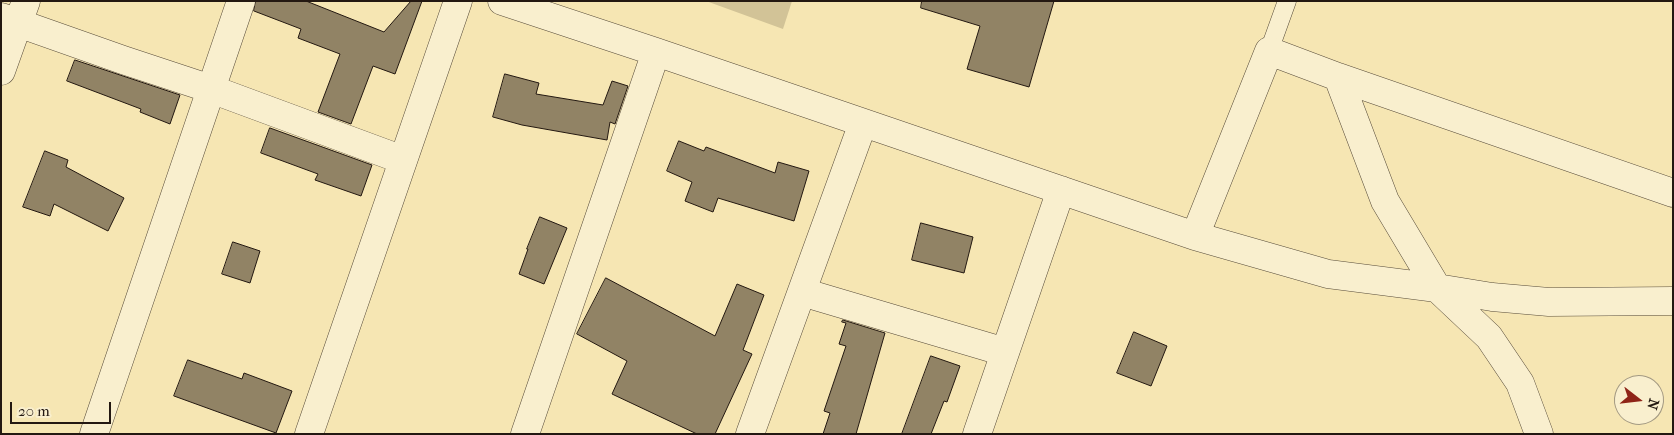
<!DOCTYPE html>
<html>
<head>
<meta charset="utf-8">
<style>
  body { margin:0 }
  #map { position:relative; width:1674px; height:435px; overflow:hidden; background:#f6e6b3; font-family:"IM FELL French Canon",serif }
  canvas { display:block }
  .frame { position:absolute; inset:0; border:2px solid #231811; pointer-events:none }
  .north { position:absolute; left:1614px; top:375px; width:50px; height:50px; box-sizing:border-box; background:#f9efce; border:1px solid #a39982; border-radius:50%; rotate:106deg; font-size:14px; font-weight:700; line-height:20px; text-align:center; color:#231811 }
  .north::after { content:''; display:block; margin:auto; width:18px; height:22px; background:#8f2418; clip-path:polygon(50% 0,100% 100%,50% 72%,0 100%) }
  .scale { position:absolute; left:10px; top:402px; width:101px; height:22px; box-sizing:border-box; border:2px solid #231811; border-top:0; padding-left:6px; font-size:15px; line-height:18px; white-space:nowrap; color:#231811; -webkit-text-stroke:4px #f9efce; paint-order:stroke }
</style>
</head>
<body>
<div id="map">
<canvas width="1674" height="435"></canvas>
<div class="frame"></div>
<div class="north">N</div>
<div class="scale">20 m</div>
</div>
<script>
const c = document.querySelector('canvas').getContext('2d');
c.lineJoin = 'round';
function paint(path, color) { c.fillStyle = color; c.fill(path, 'evenodd'); }
function stroke(path, color, width, dash) { c.strokeStyle = color; c.lineWidth = width; c.lineCap = dash ? 'butt' : 'round'; c.setLineDash(dash || []); c.stroke(path); }
const green = new Path2D(`
  M 706,1 L 792,1 L 783,29 Z`);
const building = new Path2D(`
  M 256,1 L 306,1 L 384,32 L 411,1 L 422,1 L 395,74 L 373,66 L 351,124 L 318,112 L 340,54 L 298,38 L 301,29 L 254,11 Z
  M 922,1 L 1054,1 L 1029,87 L 967,69 L 980,26 L 921,8 Z
  M 75,60 L 180,95 L 170,124 L 140,112 L 141,109 L 67,81 Z
  M 505,74 L 539,83 L 536,94 L 603,105 L 612,81 L 628,86 L 615,124 L 610,122 L 607,140 L 522,125 L 493,117 Z
  M 270,128 L 372,165 L 361,196 L 315,180 L 318,174 L 261,153 Z
  M 679,141 L 704,151 L 706,147 L 775,173 L 778,162 L 809,171 L 794,221 L 718,198 L 713,212 L 685,201 L 692,182 L 667,171 Z
  M 45,151 L 68,160 L 66,167 L 124,198 L 108,231 L 54,204 L 50,216 L 23,207 Z
  M 540,217 L 567,228 L 544,284 L 519,274 L 528,249 L 527,249 Z
  M 921,223 L 973,237 L 964,273 L 912,260 Z
  M 233,242 L 260,251 L 250,283 L 222,274 Z
  M 606,278 L 715,336 L 737,284 L 764,295 L 743,350 L 752,354 L 715,434 L 697,434 L 612,394 L 627,361 L 577,334 Z
  M 843,320 L 885,333 L 856,434 L 823,434 L 830,413 L 824,411 L 846,346 L 839,344 L 846,323 L 842,322 Z
  M 1134,332 L 1167,346 L 1151,386 L 1117,373 Z
  M 931,356 L 960,366 L 947,402 L 944,401 L 931,434 L 902,434 Z
  M 188,360 L 242,379 L 244,373 L 292,391 L 276,433 L 174,396 Z`);
const service = new Path2D(`
  M 1269,51 L 1287,1`);
const minor = new Path2D(`
  M 502,1 L 656,52 L 1195,236 L 1328,274 L 1437,288 L 1492,297 L 1549,302 L 1673,301
  M 1,17 L 123,60 L 211,89 L 403,160
  M 1,71 L 26,1
  M 1338,77 L 1385,201 L 1437,288 L 1489,337 L 1520,383 L 1539,434
  M 1195,236 L 1269,51 L 1338,77 L 1673,193
  M 802,292 L 1005,352
  M 94,434 L 241,1
  M 309,434 L 458,1
  M 525,434 L 656,52
  M 750,434 L 863,123
  M 977,434 L 1061,190`);
paint(green, '#d2c397');
paint(building, '#918365');
stroke(building, '#231811', 1);
stroke(service, '#584c3a', 19);
stroke(minor, '#584c3a', 29);
stroke(service, '#f9efce', 18);
stroke(minor, '#f9efce', 28);
</script>
</body>
</html>
